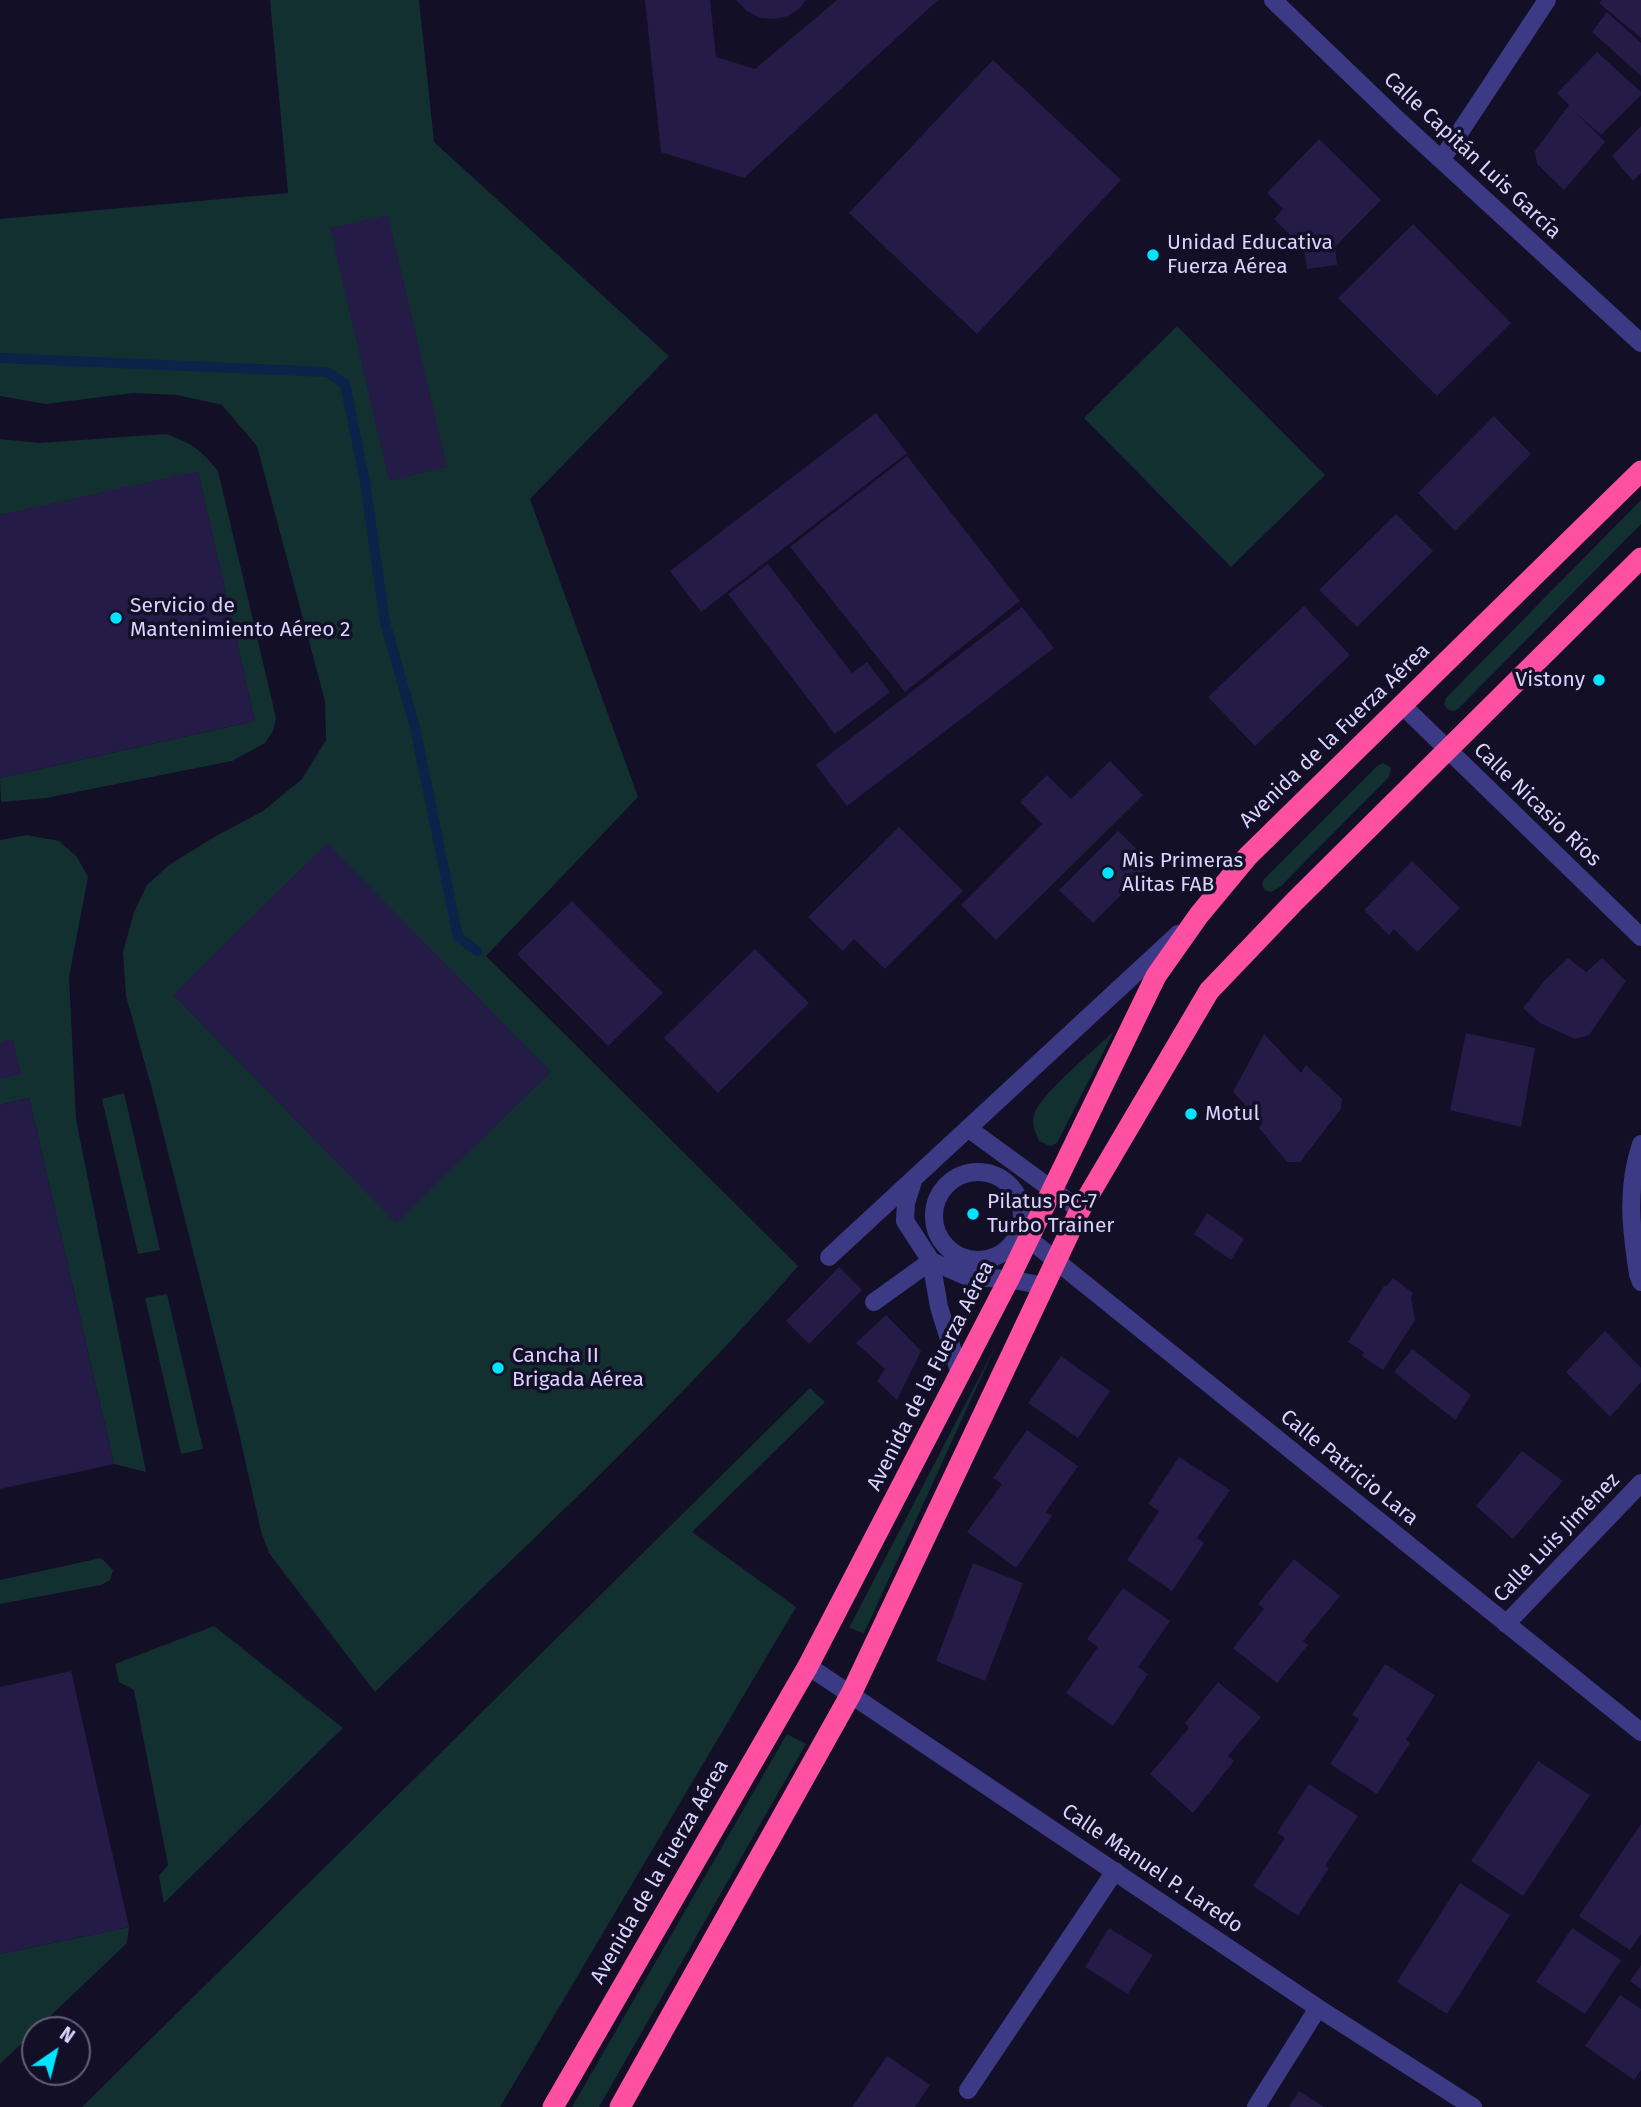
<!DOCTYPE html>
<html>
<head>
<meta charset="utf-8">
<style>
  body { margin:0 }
  #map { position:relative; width:1641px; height:2107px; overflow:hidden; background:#130f26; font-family:"Fira Sans",sans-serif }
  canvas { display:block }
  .north { position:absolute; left:21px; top:2016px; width:70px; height:70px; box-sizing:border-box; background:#130f26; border:2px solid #625e7d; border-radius:50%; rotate:35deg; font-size:19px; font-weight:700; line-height:28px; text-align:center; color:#d9d4ff }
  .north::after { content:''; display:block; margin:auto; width:24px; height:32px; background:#00e5ff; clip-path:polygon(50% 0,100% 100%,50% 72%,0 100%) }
</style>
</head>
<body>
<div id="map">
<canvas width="1641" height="2107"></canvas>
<div class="north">N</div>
</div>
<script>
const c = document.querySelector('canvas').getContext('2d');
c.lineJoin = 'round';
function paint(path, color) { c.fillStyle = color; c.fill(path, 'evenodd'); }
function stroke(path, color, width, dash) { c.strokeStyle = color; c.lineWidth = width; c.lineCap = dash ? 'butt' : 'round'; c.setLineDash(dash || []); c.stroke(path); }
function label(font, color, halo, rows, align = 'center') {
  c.font = font + ' "Fira Sans",sans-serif'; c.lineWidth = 7; c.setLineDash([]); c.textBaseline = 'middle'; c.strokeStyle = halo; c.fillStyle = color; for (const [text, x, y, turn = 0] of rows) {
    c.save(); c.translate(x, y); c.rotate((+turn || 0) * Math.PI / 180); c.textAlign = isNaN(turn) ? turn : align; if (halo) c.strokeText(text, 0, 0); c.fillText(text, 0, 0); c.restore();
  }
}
const green = new Path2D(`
  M 270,0 L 419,0 L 434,142 L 669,356 L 530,499 L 638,797 L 486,956 L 798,1266 C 667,1417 518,1552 375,1692 L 269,1553 L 261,1531 L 239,1433 L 152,1089 L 126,996 L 123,952 L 134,912 L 147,885 L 169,865 L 216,836 L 263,811 L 302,779 L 326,740 L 325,701 L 257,446 L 222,405 L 177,395 L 133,393 L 46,404 L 0,396 L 0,219 L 288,193 Z
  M 1177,326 L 1325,475 L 1231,567 L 1084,418 Z
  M 166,434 C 193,444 200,449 218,471 L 276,718 L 273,731 L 265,743 L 232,761 L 46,798 L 1,802 L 0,778 L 255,721 L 198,472 L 0,515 L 0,439 L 39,443 Z
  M 1641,500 L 1641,524 L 1458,709 L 1453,711 L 1447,709 L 1444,704 L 1446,698 Z
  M 1383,763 L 1391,768 L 1389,777 L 1280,887 L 1271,892 L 1265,890 L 1262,885 L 1264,879 L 1377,766 Z
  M 27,835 L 59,841 L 77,857 L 88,877 L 69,977 L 76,1119 L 146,1472 L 114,1464 L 29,1098 L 0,1105 L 0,840 Z
  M 1114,1031 L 1057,1143 L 1050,1146 L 1039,1141 C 1036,1133 1031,1125 1034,1115 C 1040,1094 1097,1048 1114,1031 Z
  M 124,1093 L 160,1250 L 138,1254 L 102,1099 Z
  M 167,1294 L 203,1449 L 181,1454 L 145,1298 Z
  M 996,1345 L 864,1633 L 849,1628 Z
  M 810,1388 L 825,1402 L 692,1532 L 796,1607 L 500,2107 L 82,2107 Z
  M 101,1558 L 113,1570 L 110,1580 L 101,1585 L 0,1604 L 0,1580 Z
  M 214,1626 L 343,1728 L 164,1903 L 159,1876 L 168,1865 L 134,1690 L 119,1682 L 115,1664 Z
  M 787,1734 L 806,1744 L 599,2107 L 572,2107 Z
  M 129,1927 L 127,1943 L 0,2064 L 0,1954 Z`);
const stream = new Path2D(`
  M 0,358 L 327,372 L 345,384 L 365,482 L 385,622 L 415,728 L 458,937 L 477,951`);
const building = new Path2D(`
  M 645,0 L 710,0 L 716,57 L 755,69 L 837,0 L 938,0 L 744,178 L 661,152 Z
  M 736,0 L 806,0 L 800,8 L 788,16 L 774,19 L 760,18 L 747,11 Z
  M 1602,0 L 1641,0 L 1641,38 L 1599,3 Z
  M 1607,12 L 1641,43 L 1641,76 L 1592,32 Z
  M 1597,52 L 1641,92 L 1641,95 L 1601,135 L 1573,110 L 1605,142 L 1564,190 L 1537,164 L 1535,151 L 1569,105 L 1557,93 Z
  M 993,60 L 1121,180 L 977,334 L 849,213 Z
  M 1641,126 L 1641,173 L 1633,181 L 1612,156 Z
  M 1319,139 L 1381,200 L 1335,247 L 1337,265 L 1307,269 L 1304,249 L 1274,219 L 1283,209 L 1267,193 Z
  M 388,215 L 447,467 L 389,481 L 330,228 Z
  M 1413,224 L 1511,323 L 1437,396 L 1338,298 Z
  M 876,413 L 907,453 L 701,612 L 670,571 Z
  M 1494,416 L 1531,454 L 1455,531 L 1418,493 Z
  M 907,456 L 1020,601 L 905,692 L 790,547 Z
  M 198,471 L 255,721 L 0,778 L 0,515 Z
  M 1396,514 L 1433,551 L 1357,627 L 1319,590 Z
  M 768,564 L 852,673 L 867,662 L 890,692 L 835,734 L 728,594 Z
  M 1304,606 L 1350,655 L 1255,746 L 1208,697 Z
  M 1022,607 L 1054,648 L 847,806 L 816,765 Z
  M 1110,761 L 1143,795 L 996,940 L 961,905 L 1042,824 L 1020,802 L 1047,775 L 1071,799 Z
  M 899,827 L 963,891 L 885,969 L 854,939 L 843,951 L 808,917 Z
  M 1118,831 L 1152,864 L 1093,923 L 1059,890 Z
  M 327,843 L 551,1072 L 396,1223 L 173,995 Z
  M 1412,861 L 1460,908 L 1417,952 L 1394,929 L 1389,935 L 1364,910 Z
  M 572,901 L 663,993 L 608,1046 L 517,954 Z
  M 755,949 L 809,1003 L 718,1093 L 664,1038 Z
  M 1568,958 L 1586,972 L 1602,958 L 1626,981 L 1589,1035 L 1575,1039 L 1540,1023 L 1523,1008 L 1545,980 Z
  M 1466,1033 L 1535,1048 L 1521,1127 L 1450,1110 Z
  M 1264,1034 L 1301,1073 L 1306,1065 L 1342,1099 L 1341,1109 L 1300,1162 L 1287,1162 L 1259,1128 L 1262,1123 L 1233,1092 Z
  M 13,1039 L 21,1074 L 0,1079 L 0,1042 Z
  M 29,1098 L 114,1464 L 0,1489 L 0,1105 Z
  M 1207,1213 L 1244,1239 L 1231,1260 L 1194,1234 Z
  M 839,1267 L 862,1290 L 809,1344 L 786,1321 Z
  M 1393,1278 L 1413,1293 L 1411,1298 L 1415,1320 L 1383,1370 L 1362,1356 L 1364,1352 L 1348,1342 L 1384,1286 L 1387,1286 Z
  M 886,1315 L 921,1351 L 897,1400 L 877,1381 L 885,1369 L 856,1343 Z
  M 1605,1331 L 1641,1368 L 1641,1382 L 1610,1417 L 1566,1372 Z
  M 1412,1349 L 1471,1395 L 1455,1420 L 1394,1372 Z
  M 1061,1356 L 1110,1391 L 1078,1438 L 1028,1403 Z
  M 1027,1430 L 1078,1466 L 1046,1512 L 1052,1516 L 1016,1568 L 967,1532 L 1002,1484 L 993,1478 Z
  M 1522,1451 L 1563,1481 L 1513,1539 L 1476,1506 Z
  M 1179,1457 L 1230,1490 L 1197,1538 L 1204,1543 L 1172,1591 L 1127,1560 L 1159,1511 L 1148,1504 Z
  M 1294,1559 L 1340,1596 L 1303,1641 L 1308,1645 L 1277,1683 L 1233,1648 L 1264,1609 L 1258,1604 Z
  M 973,1563 L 1023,1583 L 985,1681 L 936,1661 Z
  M 1123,1588 L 1170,1621 L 1138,1667 L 1148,1674 L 1113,1726 L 1066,1693 L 1098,1647 L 1087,1639 Z
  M 1385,1664 L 1435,1695 L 1406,1740 L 1410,1743 L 1377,1794 L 1330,1764 L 1359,1719 L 1352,1715 Z
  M 71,1671 L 129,1927 L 0,1954 L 0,1687 Z
  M 1218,1682 L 1261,1717 L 1228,1756 L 1234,1761 L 1193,1813 L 1150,1774 L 1189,1728 L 1185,1723 Z
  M 1538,1761 L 1590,1795 L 1523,1896 L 1471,1861 Z
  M 1309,1784 L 1358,1816 L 1325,1866 L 1329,1868 L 1298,1916 L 1253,1886 L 1285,1838 L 1277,1833 Z
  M 1641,1824 L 1641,1934 L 1630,1950 L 1579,1916 Z
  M 1460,1883 L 1510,1915 L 1447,2014 L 1397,1982 Z
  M 1109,1928 L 1153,1955 L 1128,1994 L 1085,1967 Z
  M 1572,1928 L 1621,1960 L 1585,2014 L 1536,1982 Z
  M 1641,1965 L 1641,1989 L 1630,1981 Z
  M 1620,1995 L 1641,2009 L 1641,2070 L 1634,2080 L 1585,2046 Z
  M 887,2056 L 930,2085 L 915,2107 L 852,2107 Z
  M 1299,2091 L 1324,2107 L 1289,2107 Z`);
const lane = new Path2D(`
  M 969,1129 L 1080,1210
  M 913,1181 L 906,1203 L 905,1221 L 931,1261 L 939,1307 L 960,1374
  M 829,1257 L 1178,934
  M 931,1261 L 968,1277 L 1009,1279 L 1044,1286
  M 874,1302 L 931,1261
  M 968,2090 L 1115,1871`);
const street = new Path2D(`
  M 1273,0 L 1399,121 L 1641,343
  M 1442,159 L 1547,0
  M 1402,705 L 1641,937
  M 1641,1144 C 1626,1189 1631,1229 1638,1274 L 1641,1282
  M934 1216a44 44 0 1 1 88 0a44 44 0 1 1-88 0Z
  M 1029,1239 L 1641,1732
  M 1506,1624 L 1641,1483
  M 808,1666 L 1318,2008 L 1473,2107
  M 1256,2107 L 1318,2008`);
const highway = new Path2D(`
  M 553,2107 L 808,1666 L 1009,1279 L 1156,976 L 1199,915 L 1248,856 L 1641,471
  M 620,2107 L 851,1694 L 1080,1210 L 1209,991 L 1295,901 L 1641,558`);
const markers = [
  [1153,255,7,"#00e5ff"],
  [116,618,7,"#00e5ff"],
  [1599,680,7,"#00e5ff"],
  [1108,873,7,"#00e5ff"],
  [1191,1114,7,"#00e5ff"],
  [973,1214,7,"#00e5ff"],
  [498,1368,7,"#00e5ff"]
];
const streetNames = [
  ["Calle Capitán Luis García",1472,156,43],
  ["Avenida de la Fuerza Aérea",1335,736,-44],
  ["Calle Nicasio Ríos",1537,805,44],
  ["Avenida de la Fuerza Aérea",931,1376,-63],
  ["Calle Patricio Lara",1349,1468,39],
  ["Calle Luis Jiménez",1557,1538,-46],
  ["Calle Manuel P. Laredo",1152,1869,34],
  ["Avenida de la Fuerza Aérea",660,1872,-60]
];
const poiNames = [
  ["Unidad Educativa",1167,243],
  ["Fuerza Aérea",1167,267],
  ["Servicio de",130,606],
  ["Mantenimiento Aéreo 2",130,630],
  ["Vistony",1585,680,"right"],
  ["Mis Primeras",1122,861],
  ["Alitas FAB",1122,885],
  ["Motul",1205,1114],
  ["Pilatus PC-7",987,1202],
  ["Turbo Trainer",987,1226],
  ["Cancha II",512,1356],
  ["Brigada Aérea",512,1380]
];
paint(green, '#12302f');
stroke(stream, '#0c2248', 10);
paint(building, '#241b47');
stroke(lane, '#3d3a85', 18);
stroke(street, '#3d3a85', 18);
stroke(highway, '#ff4fa3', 21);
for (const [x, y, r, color] of markers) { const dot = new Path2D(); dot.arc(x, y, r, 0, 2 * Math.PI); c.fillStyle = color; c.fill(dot); stroke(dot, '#130f26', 2.5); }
label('21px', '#d9d4ff', '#130f26', streetNames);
label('21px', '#d9d4ff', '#130f26', poiNames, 'left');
</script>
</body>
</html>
